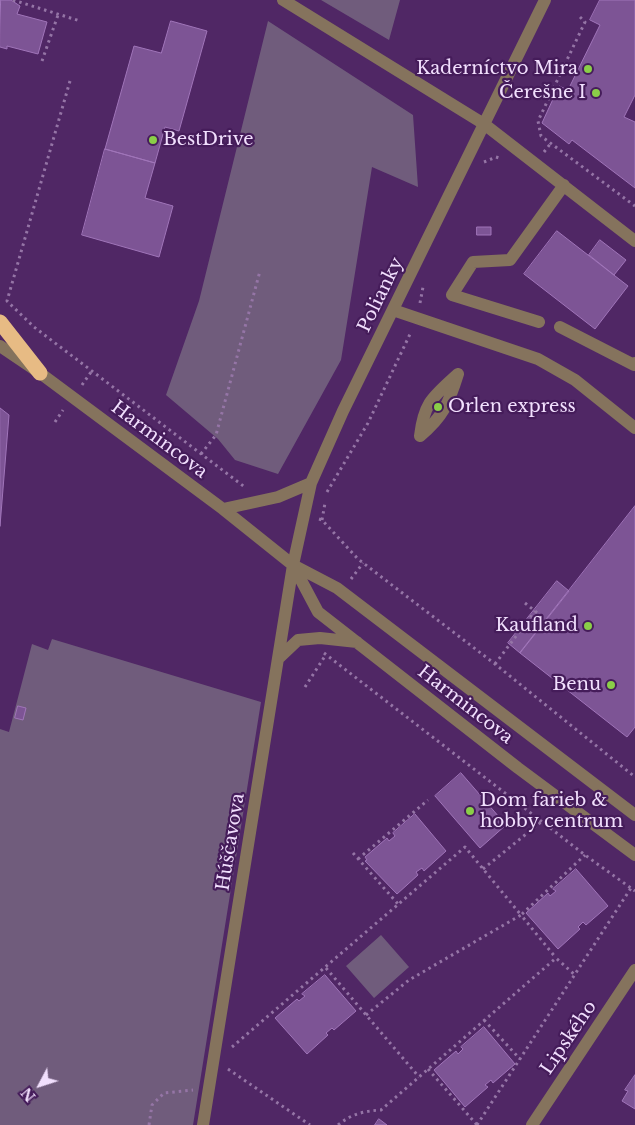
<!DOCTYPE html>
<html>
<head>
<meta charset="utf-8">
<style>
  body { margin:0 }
  #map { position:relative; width:635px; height:1125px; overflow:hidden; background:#502765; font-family:"Libre Baskerville",serif }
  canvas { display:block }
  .north { position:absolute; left:15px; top:1060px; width:50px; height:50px; -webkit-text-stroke:4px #451c5a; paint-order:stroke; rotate:230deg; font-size:14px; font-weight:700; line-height:20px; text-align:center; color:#f1dffd }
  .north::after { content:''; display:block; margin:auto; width:18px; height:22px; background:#f1dffd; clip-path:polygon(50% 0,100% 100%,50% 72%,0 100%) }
</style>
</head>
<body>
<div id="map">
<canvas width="635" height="1125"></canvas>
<div class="north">N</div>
</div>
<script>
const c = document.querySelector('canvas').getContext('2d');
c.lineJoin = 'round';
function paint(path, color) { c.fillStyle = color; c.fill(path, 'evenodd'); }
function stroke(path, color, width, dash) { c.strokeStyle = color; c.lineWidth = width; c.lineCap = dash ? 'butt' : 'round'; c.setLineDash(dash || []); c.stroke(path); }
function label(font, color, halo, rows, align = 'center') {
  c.font = font + ' "Libre Baskerville",serif'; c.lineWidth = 4.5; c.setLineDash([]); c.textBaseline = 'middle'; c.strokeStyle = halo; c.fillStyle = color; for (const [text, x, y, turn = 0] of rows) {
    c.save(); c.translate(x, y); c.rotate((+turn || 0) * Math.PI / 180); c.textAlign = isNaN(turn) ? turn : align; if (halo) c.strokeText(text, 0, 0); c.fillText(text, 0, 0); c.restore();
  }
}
const green = new Path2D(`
  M 321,0 L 400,0 L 389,40 Z
  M 268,21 L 413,115 L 418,187 L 372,167 L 341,360 L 278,474 L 235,460 L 218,439 L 166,395 L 199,301 Z
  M 52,639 L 261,702 L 193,1125 L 0,1125 L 0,729 L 9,732 L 32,644 L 48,650 Z
  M 381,935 L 409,967 L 374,998 L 346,966 Z`);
const building = new Path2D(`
  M 1,0 L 11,0 L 20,6 L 17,14 L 47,22 L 38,54 L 7,46 L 7,49 L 0,47 Z
  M 600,0 L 635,0 L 635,95 L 624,117 L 635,122 L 635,188 L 572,140 L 569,144 L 542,123 L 559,86 L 568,90 L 600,25 L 590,20 Z
  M 171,21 L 207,31 L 179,131 L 165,127 L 155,163 L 105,149 L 134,46 L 161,53 Z
  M 105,149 L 155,163 L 145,198 L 173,206 L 159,257 L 82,235 Z
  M 477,227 L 491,227 L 491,235 L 477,235 Z
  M 557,231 L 628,286 L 595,329 L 524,274 Z
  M 600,240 L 626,260 L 614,275 L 589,255 Z
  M 0,408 L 9,415 L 0,526 Z
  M 635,506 L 635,727 L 627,737 L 520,653 Z
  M 557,581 L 569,591 L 520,653 L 508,643 Z
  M 18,706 L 26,708 L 23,720 L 15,718 Z
  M 461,773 L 506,825 L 480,848 L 435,796 Z
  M 415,814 L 446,851 L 424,871 L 422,868 L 416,872 L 418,875 L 397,894 L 365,861 L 367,860 L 365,857 L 387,838 L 389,841 L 395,836 L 393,833 Z
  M 576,869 L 608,906 L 586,925 L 583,922 L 578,927 L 580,929 L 558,949 L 526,913 L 548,893 L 550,896 L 556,891 L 553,889 Z
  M 325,975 L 356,1011 L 334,1030 L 332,1028 L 326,1033 L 328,1035 L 307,1054 L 275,1018 L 297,999 L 299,1001 L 305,996 L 302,994 Z
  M 484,1027 L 515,1064 L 493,1083 L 491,1080 L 485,1085 L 488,1087 L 465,1107 L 434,1070 L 456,1051 L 458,1054 L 463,1049 L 461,1047 Z
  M 635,1075 L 635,1109 L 622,1101 L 628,1091 L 625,1090 Z
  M 379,1119 L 387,1125 L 375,1125 Z`);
const path = new Path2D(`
  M 13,0 L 80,21
  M 580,17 L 585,22 L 538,121 L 541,136 L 635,206
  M 42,61 L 58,15
  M 70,81 L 7,301 L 34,327 L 246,488
  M 544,152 L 551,143
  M 484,162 L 496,157 L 502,159
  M 420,303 L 423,287
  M 82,385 L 91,372
  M 55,422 L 63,410
  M 201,454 L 216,435 L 260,271
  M 327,492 L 368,423 L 411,332
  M 319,519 L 322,520 L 358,559 L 495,664 L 635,777
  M 322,520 L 325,503
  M 351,579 L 363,563
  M 525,603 L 546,620
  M 324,653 L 585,855 L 635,891
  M 495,664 L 535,611
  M 305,687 L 325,656
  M 353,853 L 398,904
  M 358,859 L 428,800
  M 483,869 L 541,822
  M 326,968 L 419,1077
  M 366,1015 L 409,980 L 521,915 L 556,958
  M 484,1020 L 520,1059
  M 232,1047 L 465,847 L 521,915 L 585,855
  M 228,1069 L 310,1125
  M 428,1069 L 477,1125
  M 149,1125 L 152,1105 L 164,1093 L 193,1090
  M 338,1125 C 351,1114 364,1111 381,1110 L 556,958 L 575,975
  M 477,1125 L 631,888`);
const minor = new Path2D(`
  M 283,0 L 484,124 L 635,241
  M 393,310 L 538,359 L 575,380 L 635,428
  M 539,322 L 452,295 L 473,262 L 510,260 L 564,185
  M 560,327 L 634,365 L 635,363
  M 0,346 L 40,373 L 223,509 L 293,565 L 337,588 L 635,815
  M 420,436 C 424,402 433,397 458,374
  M 420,436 C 443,417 449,403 458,374
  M 223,509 L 278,497 L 311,483
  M 293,565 L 318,612 L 518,768 L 635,855
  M 279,658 L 298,640 L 320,638 L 357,642
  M 203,1125 L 293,565 L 311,483 L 343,411 L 545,0
  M 532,1125 L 635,970`);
const highway = new Path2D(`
  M 0,322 L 40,373`);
const markers = [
  [588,69,5,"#8ace48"],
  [596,93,5,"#8ace48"],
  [153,140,5,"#8ace48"],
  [438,407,5,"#8ace48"],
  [588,626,5,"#8ace48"],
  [611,685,5,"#8ace48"],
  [470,811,5,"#8ace48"]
];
const poiNames = [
  ["Kaderníctvo Mira",578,69],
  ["Čerešne I",586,93],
  ["BestDrive",163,140,"left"],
  ["Orlen express",448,407,"left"],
  ["Kaufland",578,626],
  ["Benu",601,685],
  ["Dom farieb &",480,801,"left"],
  ["hobby centrum",480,822,"left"]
];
const streetNames = [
  ["Polianky",381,295,-64],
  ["Harmincova",159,440,37],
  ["Harmincova",465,705,38],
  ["Húščavova",231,842,-81],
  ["Lipského",569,1038,-56]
];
paint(green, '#705c7c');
paint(building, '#7d5495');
stroke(building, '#a075b9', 1);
stroke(path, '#9575a6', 3, [2.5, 4]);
stroke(minor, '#85735d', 12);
stroke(highway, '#e7bb84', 15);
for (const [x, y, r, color] of markers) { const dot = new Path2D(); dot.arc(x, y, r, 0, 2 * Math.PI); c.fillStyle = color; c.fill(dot); stroke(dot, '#451c5a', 2); }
label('18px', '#f1dffd', '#451c5a', poiNames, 'right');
label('18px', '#f1dffd', '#451c5a', streetNames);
</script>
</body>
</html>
